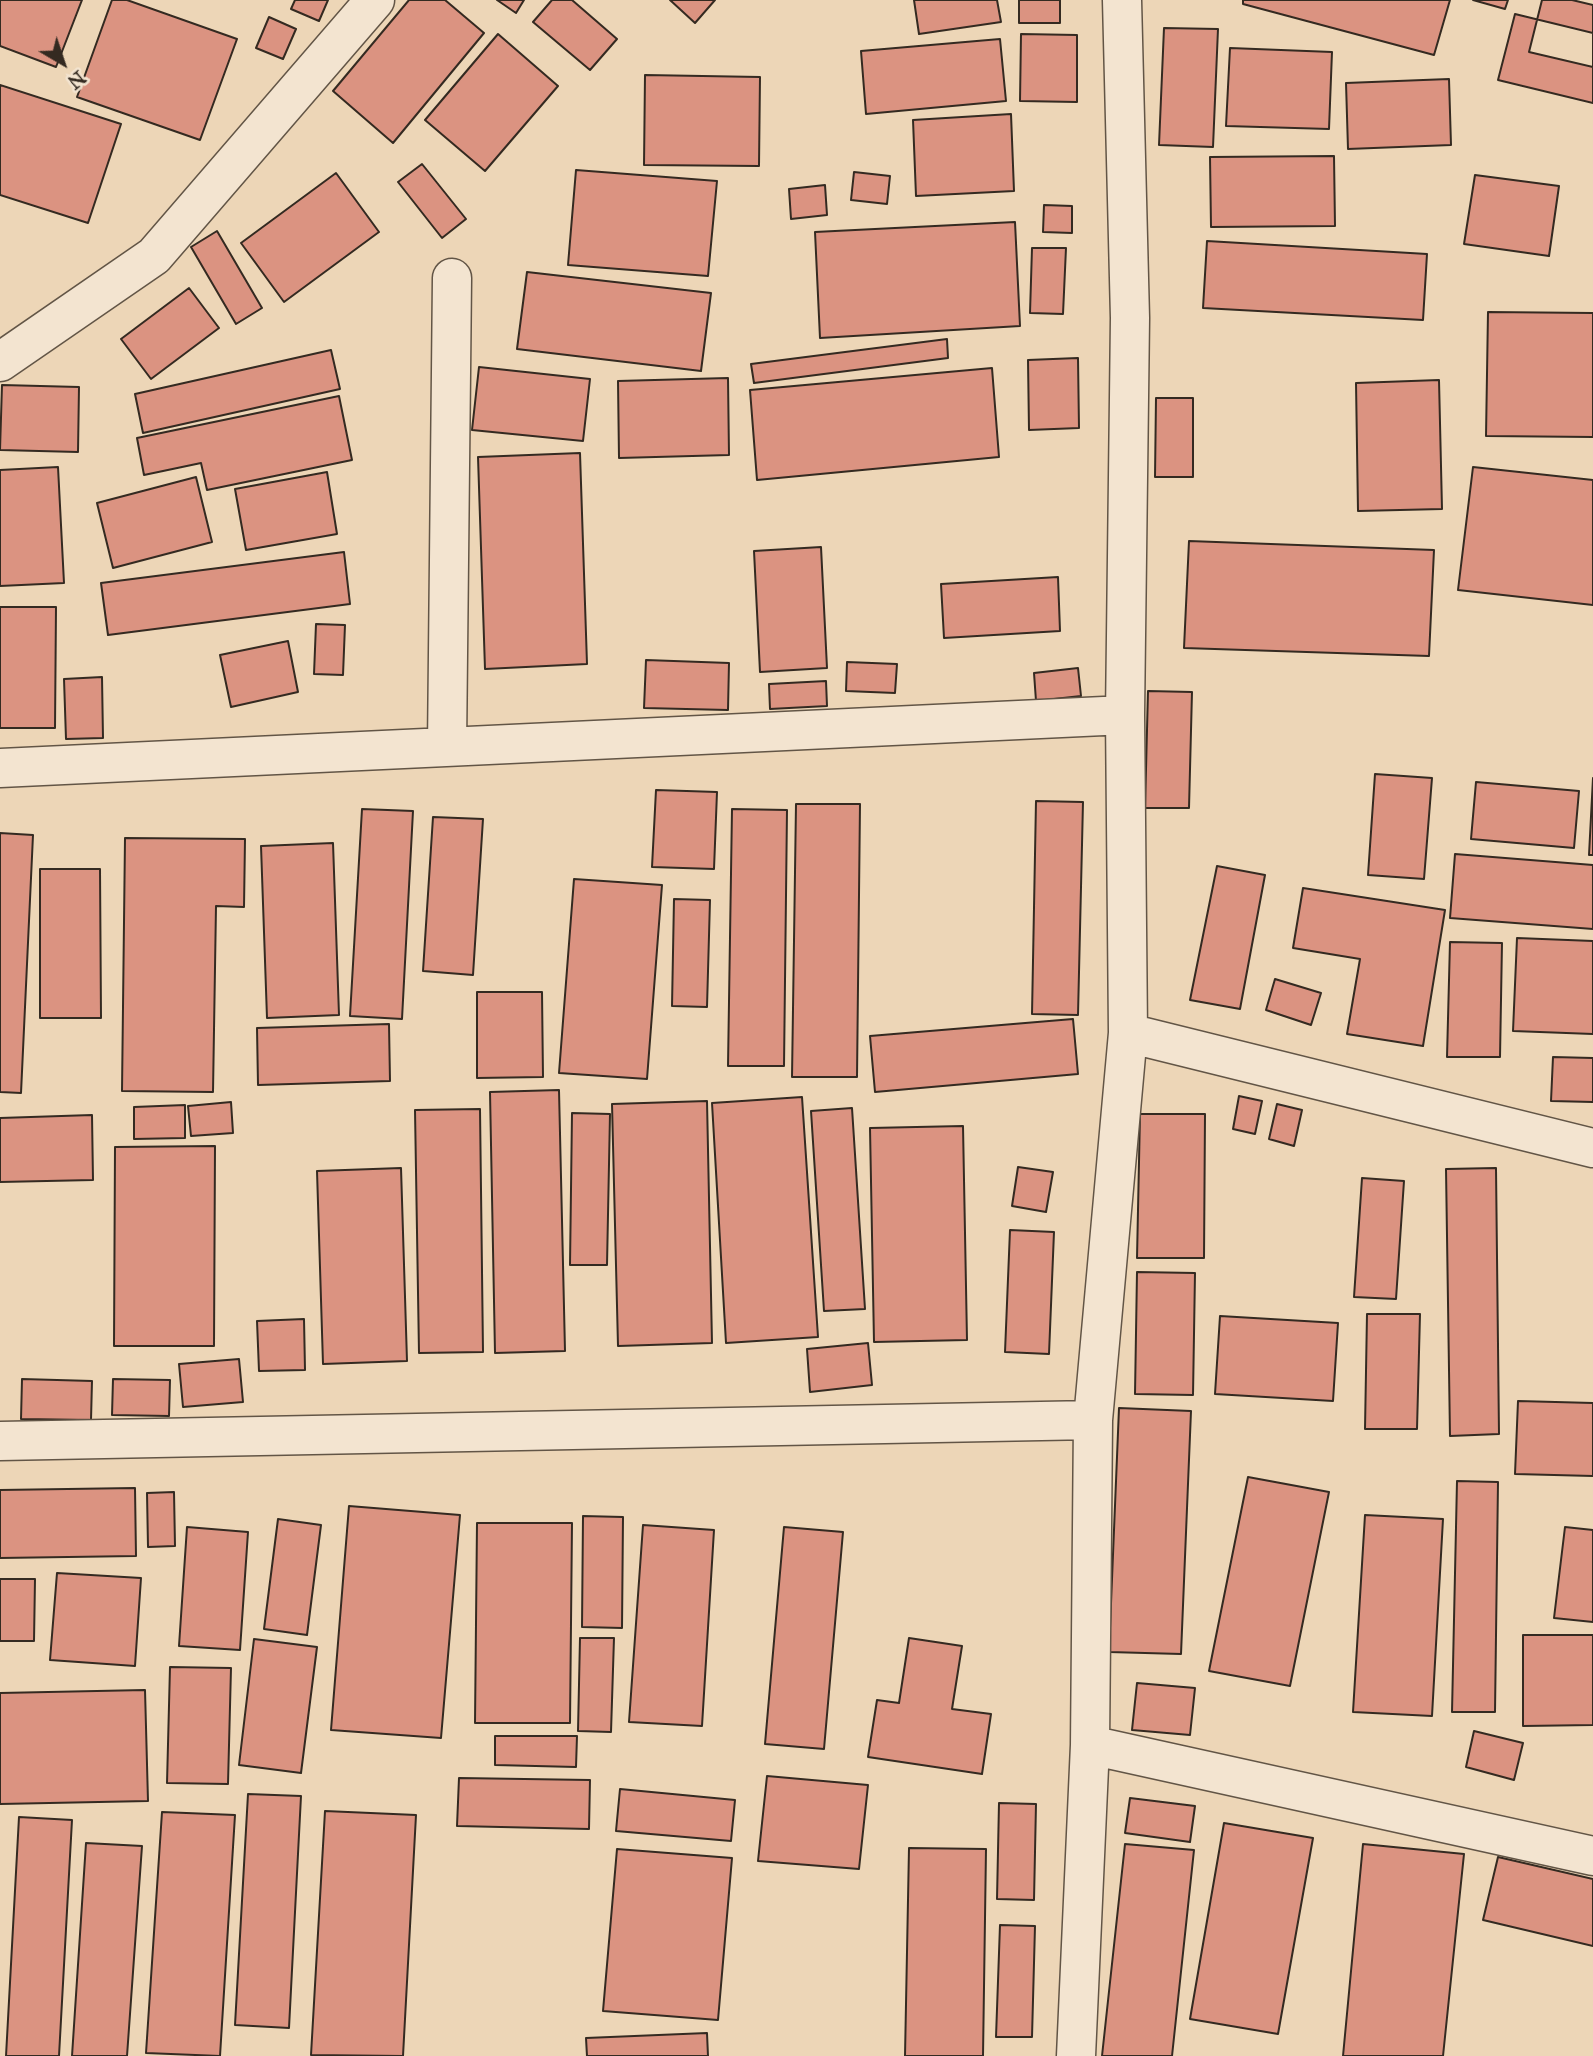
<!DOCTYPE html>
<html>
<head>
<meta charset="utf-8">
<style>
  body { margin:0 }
  #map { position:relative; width:1593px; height:2056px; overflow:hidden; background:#edd6b7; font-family:"IM FELL Great Primer",serif }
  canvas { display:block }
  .north { position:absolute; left:28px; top:28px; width:70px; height:70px; -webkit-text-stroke:5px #f3e4d0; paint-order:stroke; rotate:141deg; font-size:19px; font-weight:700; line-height:28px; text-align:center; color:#342a21 }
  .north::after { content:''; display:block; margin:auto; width:24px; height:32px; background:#342a21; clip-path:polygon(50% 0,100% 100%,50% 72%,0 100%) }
</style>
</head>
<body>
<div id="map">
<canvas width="1593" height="2056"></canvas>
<div class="north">N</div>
</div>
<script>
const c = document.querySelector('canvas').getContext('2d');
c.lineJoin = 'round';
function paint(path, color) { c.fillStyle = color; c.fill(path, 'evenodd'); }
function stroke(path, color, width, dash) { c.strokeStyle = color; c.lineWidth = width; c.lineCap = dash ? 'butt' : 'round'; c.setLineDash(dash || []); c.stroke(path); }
const building = new Path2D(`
  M 0,0 L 82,0 L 56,67 L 0,46 Z
  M 112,0 L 127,0 L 237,39 L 200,140 L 77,97 Z
  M 295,0 L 328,0 L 319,21 L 291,9 Z
  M 409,0 L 445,0 L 484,33 L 393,143 L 333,91 Z
  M 497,0 L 524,0 L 516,13 Z
  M 552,0 L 572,0 L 617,39 L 590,70 L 533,22 Z
  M 670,0 L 715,0 L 695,23 Z
  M 914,0 L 997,0 L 1001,22 L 919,34 Z
  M 1019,0 L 1060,0 L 1060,23 L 1019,23 Z
  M 1243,0 L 1450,0 L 1434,55 L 1243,4 Z
  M 1473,0 L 1508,0 L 1505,9 Z
  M 1542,0 L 1572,0 L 1593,5 L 1593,67 L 1529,52 Z
  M 1515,14 L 1593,33 L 1593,103 L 1498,80 Z
  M 269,17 L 296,29 L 283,59 L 256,48 Z
  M 1164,28 L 1218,29 L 1213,147 L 1159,145 Z
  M 498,34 L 558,86 L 485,171 L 425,120 Z
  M 1021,34 L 1077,35 L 1077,102 L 1020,101 Z
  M 1000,39 L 1006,101 L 866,114 L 861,51 Z
  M 1230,48 L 1332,52 L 1329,129 L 1226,126 Z
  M 645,75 L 760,77 L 759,166 L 644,165 Z
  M 1449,79 L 1451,145 L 1348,149 L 1346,83 Z
  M 0,85 L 121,124 L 88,223 L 0,195 Z
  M 1011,114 L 1014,191 L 916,196 L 913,120 Z
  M 1334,156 L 1335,226 L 1211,227 L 1210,157 Z
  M 422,164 L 466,219 L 442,238 L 398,182 Z
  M 576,170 L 717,181 L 708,276 L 568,265 Z
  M 854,172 L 890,176 L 887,204 L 851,200 Z
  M 336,173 L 379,232 L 284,302 L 241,243 Z
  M 1475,175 L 1559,186 L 1549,256 L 1464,244 Z
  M 825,185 L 827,215 L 791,219 L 789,189 Z
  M 1044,205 L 1072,206 L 1072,233 L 1043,232 Z
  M 1015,222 L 1020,326 L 820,338 L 815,232 Z
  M 217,231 L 262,308 L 236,324 L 191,247 Z
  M 1207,241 L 1427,254 L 1423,320 L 1203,308 Z
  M 1032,248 L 1066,248 L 1063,314 L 1030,313 Z
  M 527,272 L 711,293 L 701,371 L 517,349 Z
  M 189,288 L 219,328 L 151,379 L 121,339 Z
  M 1488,312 L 1593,313 L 1593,437 L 1486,436 Z
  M 947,339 L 948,358 L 754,383 L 751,364 Z
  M 331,350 L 340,389 L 143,433 L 135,394 Z
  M 1078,358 L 1079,428 L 1029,430 L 1028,360 Z
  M 479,367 L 590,379 L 583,441 L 472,430 Z
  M 992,368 L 999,457 L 757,480 L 750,390 Z
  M 728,378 L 729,455 L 619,458 L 618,381 Z
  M 1439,380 L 1442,509 L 1358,511 L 1356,383 Z
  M 2,385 L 79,387 L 78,452 L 0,450 Z
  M 339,396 L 352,460 L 207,490 L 201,463 L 144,475 L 137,438 Z
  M 1156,398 L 1193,398 L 1193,477 L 1155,477 Z
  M 580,453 L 587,664 L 485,669 L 478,457 Z
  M 58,467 L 64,583 L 0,586 L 0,470 Z
  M 1473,467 L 1593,480 L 1593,605 L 1458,590 Z
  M 327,472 L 337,534 L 246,550 L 235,489 Z
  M 196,477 L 212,542 L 113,568 L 97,503 Z
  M 1189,541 L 1434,550 L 1429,656 L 1184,648 Z
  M 821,547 L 827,668 L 760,672 L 754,551 Z
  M 344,552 L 350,604 L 108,635 L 101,583 Z
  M 1058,577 L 1060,631 L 944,638 L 941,584 Z
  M 0,607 L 56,607 L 55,728 L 0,728 Z
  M 316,624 L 345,625 L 343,675 L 314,674 Z
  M 288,641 L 298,692 L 231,707 L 220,655 Z
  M 646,660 L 729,663 L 728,710 L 644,708 Z
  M 847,662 L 897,664 L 895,693 L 846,691 Z
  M 1078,668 L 1081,696 L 1036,701 L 1034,673 Z
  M 102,677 L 103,738 L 66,739 L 64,679 Z
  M 826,681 L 827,706 L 770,709 L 769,684 Z
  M 1148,691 L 1192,692 L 1189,808 L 1145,808 Z
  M 1375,774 L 1432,778 L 1424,879 L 1368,875 Z
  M 1593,778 L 1593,855 L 1589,855 Z
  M 1476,782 L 1579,791 L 1574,848 L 1471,839 Z
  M 656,790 L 717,792 L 714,869 L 652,867 Z
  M 1036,801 L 1083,802 L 1078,1015 L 1032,1014 Z
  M 796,804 L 860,804 L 857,1077 L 792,1077 Z
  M 362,809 L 413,811 L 402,1019 L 350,1016 Z
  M 732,809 L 787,810 L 784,1066 L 728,1066 Z
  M 433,817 L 483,819 L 473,975 L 423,971 Z
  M 0,833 L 33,835 L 21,1093 L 0,1092 Z
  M 125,838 L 245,839 L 244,907 L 216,906 L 213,1092 L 122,1091 Z
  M 333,843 L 339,1015 L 267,1018 L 261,846 Z
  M 1455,854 L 1593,865 L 1593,929 L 1450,918 Z
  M 1217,866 L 1265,875 L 1240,1009 L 1190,1000 Z
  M 40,869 L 100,869 L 101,1018 L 40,1018 Z
  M 574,879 L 662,885 L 647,1079 L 559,1073 Z
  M 1303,888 L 1445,910 L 1423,1046 L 1347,1034 L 1360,959 L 1293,948 Z
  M 674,899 L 710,900 L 707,1007 L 672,1006 Z
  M 1517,938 L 1593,941 L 1593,1034 L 1513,1031 Z
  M 1450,942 L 1502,943 L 1500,1057 L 1447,1057 Z
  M 1275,979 L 1321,993 L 1311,1025 L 1266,1010 Z
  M 477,992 L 542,992 L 543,1077 L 477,1078 Z
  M 1073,1019 L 1078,1074 L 875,1092 L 870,1036 Z
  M 389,1024 L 390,1081 L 258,1085 L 257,1028 Z
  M 1553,1057 L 1593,1058 L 1593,1102 L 1551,1101 Z
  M 559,1090 L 565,1351 L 495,1353 L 490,1092 Z
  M 1239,1096 L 1262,1101 L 1255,1134 L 1233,1129 Z
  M 802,1097 L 818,1337 L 726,1343 L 712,1103 Z
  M 707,1101 L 712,1343 L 618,1346 L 612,1104 Z
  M 231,1102 L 233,1133 L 191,1136 L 188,1106 Z
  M 1277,1104 L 1302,1110 L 1294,1146 L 1269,1139 Z
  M 185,1105 L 185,1138 L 134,1139 L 134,1107 Z
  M 852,1108 L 865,1309 L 824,1311 L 811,1111 Z
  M 480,1109 L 483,1352 L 419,1353 L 415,1110 Z
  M 572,1113 L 610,1114 L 607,1265 L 570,1265 Z
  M 1140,1114 L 1205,1114 L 1204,1258 L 1137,1258 Z
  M 92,1115 L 93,1180 L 0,1182 L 0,1118 Z
  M 963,1126 L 967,1340 L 874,1342 L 870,1128 Z
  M 215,1146 L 214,1346 L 114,1346 L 115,1147 Z
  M 1018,1167 L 1053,1172 L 1046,1212 L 1012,1206 Z
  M 401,1168 L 407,1361 L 323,1364 L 317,1171 Z
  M 1496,1168 L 1499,1434 L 1450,1436 L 1446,1169 Z
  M 1362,1178 L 1404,1181 L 1396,1299 L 1354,1297 Z
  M 1010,1230 L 1054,1232 L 1049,1354 L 1005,1352 Z
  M 1137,1272 L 1195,1273 L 1193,1395 L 1135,1394 Z
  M 1367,1314 L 1420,1314 L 1417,1429 L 1365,1429 Z
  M 1220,1316 L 1338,1323 L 1333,1401 L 1215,1394 Z
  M 304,1319 L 305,1370 L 259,1371 L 257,1321 Z
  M 868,1343 L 872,1385 L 810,1392 L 807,1349 Z
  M 239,1359 L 243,1402 L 183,1407 L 179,1364 Z
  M 22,1379 L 92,1381 L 91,1420 L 21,1419 Z
  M 113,1379 L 170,1380 L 169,1416 L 112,1415 Z
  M 1518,1401 L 1593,1403 L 1593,1476 L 1515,1474 Z
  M 1119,1408 L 1191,1411 L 1181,1654 L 1109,1652 Z
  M 1248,1477 L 1329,1492 L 1290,1686 L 1209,1671 Z
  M 1457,1481 L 1498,1482 L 1495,1712 L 1452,1712 Z
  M 135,1488 L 136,1556 L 0,1558 L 0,1490 Z
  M 174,1492 L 175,1546 L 148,1547 L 147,1493 Z
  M 349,1506 L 460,1515 L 441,1738 L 331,1730 Z
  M 1365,1515 L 1443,1519 L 1432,1716 L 1353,1712 Z
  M 583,1516 L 623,1517 L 622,1628 L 582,1627 Z
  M 278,1519 L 321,1525 L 307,1635 L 264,1629 Z
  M 477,1523 L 572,1523 L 570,1723 L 475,1723 Z
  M 643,1525 L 714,1530 L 702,1726 L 629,1722 Z
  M 187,1527 L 248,1532 L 240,1650 L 179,1646 Z
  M 784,1527 L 843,1532 L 824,1749 L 765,1744 Z
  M 1565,1527 L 1593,1530 L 1593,1622 L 1554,1618 Z
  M 57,1573 L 141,1578 L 135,1666 L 50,1660 Z
  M 0,1579 L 35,1579 L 34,1641 L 0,1641 Z
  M 1523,1635 L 1593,1635 L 1593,1725 L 1523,1726 Z
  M 580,1638 L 614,1638 L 611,1732 L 578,1731 Z
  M 909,1638 L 962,1646 L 952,1709 L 991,1714 L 982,1774 L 868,1757 L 877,1700 L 899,1703 Z
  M 254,1639 L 317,1647 L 301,1773 L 239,1765 Z
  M 170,1667 L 231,1668 L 228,1784 L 167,1783 Z
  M 1137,1683 L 1195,1688 L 1190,1735 L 1132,1730 Z
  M 145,1690 L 148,1801 L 0,1804 L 0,1693 Z
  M 1474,1731 L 1523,1743 L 1514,1780 L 1466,1767 Z
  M 495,1736 L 577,1736 L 576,1767 L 495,1765 Z
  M 767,1776 L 868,1785 L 859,1869 L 758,1861 Z
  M 459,1778 L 590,1780 L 589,1829 L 457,1826 Z
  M 620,1789 L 735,1800 L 731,1841 L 616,1831 Z
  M 248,1794 L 301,1796 L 289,2028 L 235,2025 Z
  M 1130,1798 L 1195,1806 L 1190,1842 L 1125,1833 Z
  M 999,1803 L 1036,1804 L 1034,1900 L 997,1899 Z
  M 325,1811 L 416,1815 L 403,2056 L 311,2055 Z
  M 162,1812 L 235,1815 L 220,2056 L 146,2053 Z
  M 19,1817 L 72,1820 L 59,2056 L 6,2056 Z
  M 1224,1823 L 1313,1838 L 1278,2034 L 1190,2019 Z
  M 86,1843 L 142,1846 L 127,2056 L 72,2056 Z
  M 1125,1844 L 1194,1850 L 1172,2056 L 1102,2056 Z
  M 1363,1844 L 1464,1854 L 1443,2056 L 1343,2056 Z
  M 909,1848 L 986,1849 L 983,2056 L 905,2056 Z
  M 617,1849 L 732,1858 L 718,2020 L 603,2011 Z
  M 1498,1857 L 1593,1879 L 1593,1946 L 1483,1920 Z
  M 1000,1925 L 1035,1926 L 1032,2037 L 996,2037 Z
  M 707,2033 L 708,2056 L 587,2056 L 586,2038 Z`);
const minor = new Path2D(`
  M 0,362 L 154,256 L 375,0
  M 447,747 L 452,278
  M 0,768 L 1125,715
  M 1128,1033 L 1593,1148
  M 0,1441 L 1093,1420
  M 1090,1745 L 1593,1856
  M 1076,2056 L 1090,1745 L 1093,1420 L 1128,1033 L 1125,715 L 1130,318 L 1122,0`);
paint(building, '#db9381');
stroke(building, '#342a21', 2);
stroke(minor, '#625546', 41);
stroke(minor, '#f3e4d0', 38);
</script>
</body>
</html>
